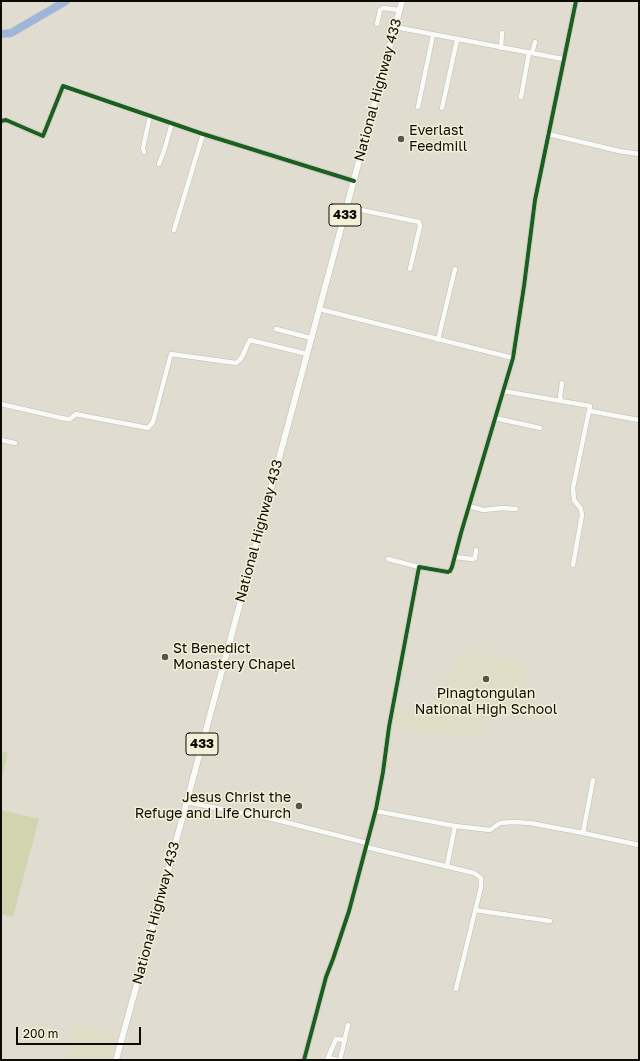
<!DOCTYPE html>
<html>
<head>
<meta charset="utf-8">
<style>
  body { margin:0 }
  #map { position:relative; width:640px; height:1061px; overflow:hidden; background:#e0ddd0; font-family:"Golos Text",sans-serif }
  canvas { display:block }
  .frame { position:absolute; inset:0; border:2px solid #0d0b05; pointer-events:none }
  .scale { position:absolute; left:16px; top:1027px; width:125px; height:18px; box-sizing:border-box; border:2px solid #0d0b05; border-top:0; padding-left:5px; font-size:12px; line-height:14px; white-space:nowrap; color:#0d0b05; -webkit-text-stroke:3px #f4efd7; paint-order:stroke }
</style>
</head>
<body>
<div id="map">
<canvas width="640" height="1061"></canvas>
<div class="frame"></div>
<div class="scale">200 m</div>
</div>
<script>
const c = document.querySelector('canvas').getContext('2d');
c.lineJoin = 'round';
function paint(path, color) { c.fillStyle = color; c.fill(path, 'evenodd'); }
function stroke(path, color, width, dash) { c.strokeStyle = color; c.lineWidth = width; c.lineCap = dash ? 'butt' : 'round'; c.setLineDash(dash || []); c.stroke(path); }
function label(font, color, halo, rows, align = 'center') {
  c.font = font + ' "Golos Text",sans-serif'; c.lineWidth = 3; c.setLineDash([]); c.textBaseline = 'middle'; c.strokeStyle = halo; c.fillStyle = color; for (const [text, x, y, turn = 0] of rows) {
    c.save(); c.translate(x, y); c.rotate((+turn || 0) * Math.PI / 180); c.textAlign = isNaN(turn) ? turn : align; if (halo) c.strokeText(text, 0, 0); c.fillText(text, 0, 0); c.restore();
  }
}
const built = new Path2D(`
  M 465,648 L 525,666 L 520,709 L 489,703 L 480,736 L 393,730 L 396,710 L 411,712 L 412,705 L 436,707 L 443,692 Z
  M 73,1024 L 117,1034 L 111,1060 L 66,1060 Z`);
const green = new Path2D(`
  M 1,751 L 8,753 L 1,781 Z
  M 1,810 L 39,819 L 13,917 L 1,914 Z`);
const river = new Path2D(`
  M 1,34 L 11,33 L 66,1`);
const minor = new Path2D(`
  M 377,24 L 380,10 L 383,8 L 399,10
  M 395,27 L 563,59
  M 501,48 L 502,33
  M 532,53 L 535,42
  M 521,97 L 529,53
  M 418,107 L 433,35
  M 442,108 L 457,40
  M 1,121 L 6,120 L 43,136 L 63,86 L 203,134 L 354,181
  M 548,134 L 619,151 L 639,154
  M 144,152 L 143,148 L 150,116
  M 159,164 L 164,151 L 172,123
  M 347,207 L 419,222 L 420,226 L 410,269
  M 174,230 L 203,134
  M 319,309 L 513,358
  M 276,329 L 311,338
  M 438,340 L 455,269
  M 503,391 L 590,406 L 573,488 L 574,500 L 581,509 L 582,515 L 573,565
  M 561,401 L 560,396 L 562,383
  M 1,404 L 66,419 L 70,419 L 76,414 L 80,415 L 148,428 L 153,422 L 171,354 L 236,363 C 244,359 245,347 250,340 L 307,354
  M 590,411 L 639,420
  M 495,418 L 540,428
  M 1,440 L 15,443
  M 469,506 L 483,510 L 503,508 L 516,509
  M 455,557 L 472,559 L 475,558 L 476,550
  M 388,559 L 419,567
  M 186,802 L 277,820 L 367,843
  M 376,811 L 455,826 L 490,830 L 500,823 L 513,822 L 530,823 L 583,833 L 639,845
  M 583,833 L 593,780
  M 366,847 L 474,873 L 481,878 L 481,887 L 456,989
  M 447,866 L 455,826
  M 475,910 L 550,921
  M 329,1058 L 337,1060
  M 304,1060 L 326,977 L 333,959 L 349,911 L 376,809 L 383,772 L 389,727 L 419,567 L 448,572 L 450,571 L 452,567 L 461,533 L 513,358 L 524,286 L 535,200 L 576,1
  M 327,1060 L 336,1039 L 345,1040
  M 340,1060 L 348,1025`);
const major = new Path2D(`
  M 116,1060 L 167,875 L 402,1`);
const cycleway = new Path2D(`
  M 1,121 L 6,120 L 43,136 L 63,86 L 203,134 L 354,181
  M 304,1060 L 326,977 L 333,959 L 349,911 L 376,809 L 383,772 L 389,727 L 419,567 L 448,572 L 450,571 L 452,567 L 461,533 L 513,358 L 524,286 L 535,200 L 576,1`);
const markers = [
  [401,139,4,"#57544c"],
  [165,657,4,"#57544c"],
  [486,679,4,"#57544c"],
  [299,806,4,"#57544c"]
];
const shields = [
  [345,215,32],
  [202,744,32]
];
const shieldNames = [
  ["433",345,215],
  ["433",202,744]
];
const streetNames = [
  ["National Highway 433",378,90,-75],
  ["National Highway 433",259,531,-75],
  ["National Highway 433",156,913,-75]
];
const poiNames = [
  ["Everlast",409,131],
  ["Feedmill",409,147],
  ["St Benedict",173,649],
  ["Monastery Chapel",173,665],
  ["Pinagtongulan",486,694,"center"],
  ["National High School",486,710,"center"],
  ["Jesus Christ the",291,798,"right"],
  ["Refuge and Life Church",291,814,"right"]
];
paint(built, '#e1dcc5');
paint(green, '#d0d5b0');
stroke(river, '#9eb6d7', 8);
stroke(minor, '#bdbbb1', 5.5);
stroke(major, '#bdbbb1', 7);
stroke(minor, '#fafaf8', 4.5);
stroke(major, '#fafaf8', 6);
stroke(cycleway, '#1b5e20', 4);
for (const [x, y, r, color] of markers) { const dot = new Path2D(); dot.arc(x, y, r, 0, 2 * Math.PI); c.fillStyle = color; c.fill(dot); stroke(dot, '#f4efd7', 1.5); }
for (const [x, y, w] of shields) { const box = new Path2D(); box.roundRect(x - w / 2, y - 11, w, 22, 3); c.fillStyle = '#f4efd7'; c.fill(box); stroke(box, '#0d0b05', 1); }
label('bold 13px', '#0d0b05', null, shieldNames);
label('14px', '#0d0b05', '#f4efd7', streetNames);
label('14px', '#0d0b05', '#f4efd7', poiNames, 'left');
</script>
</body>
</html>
